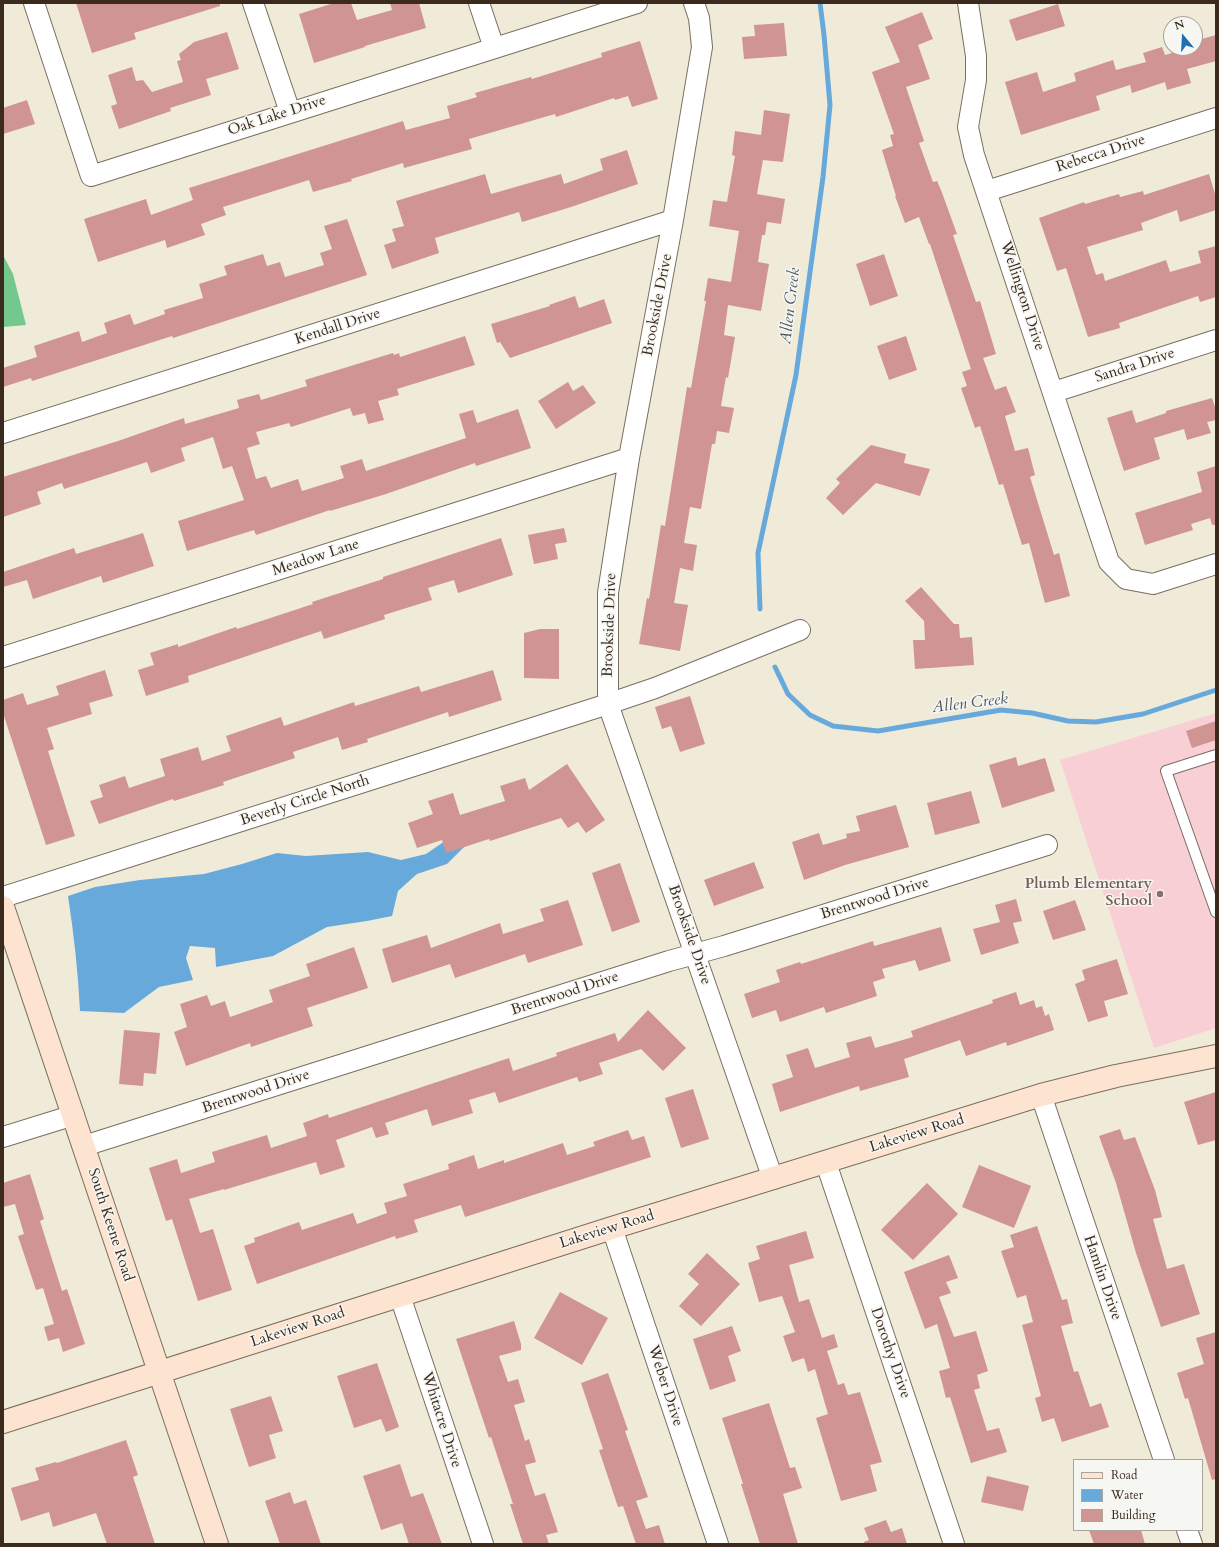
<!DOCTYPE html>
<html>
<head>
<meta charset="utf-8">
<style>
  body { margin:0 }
  #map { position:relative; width:1219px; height:1547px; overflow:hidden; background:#f0ebd8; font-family:Cardo,serif }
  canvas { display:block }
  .frame { position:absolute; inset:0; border:4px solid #3b2a1e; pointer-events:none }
  .legend { position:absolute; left:1073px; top:1459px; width:130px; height:72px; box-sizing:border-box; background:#f6f6f2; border:1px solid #aba49d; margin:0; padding:5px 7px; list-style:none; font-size:12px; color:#3b2a1e }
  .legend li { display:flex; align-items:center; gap:8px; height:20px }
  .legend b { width:20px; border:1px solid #aba49d }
  .north { position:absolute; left:1163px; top:16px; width:40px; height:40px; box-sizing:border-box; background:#f6f6f2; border:1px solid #aba49d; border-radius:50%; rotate:342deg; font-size:11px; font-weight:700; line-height:16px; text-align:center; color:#3b2a1e }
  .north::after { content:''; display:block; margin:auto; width:14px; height:18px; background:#1f6fb2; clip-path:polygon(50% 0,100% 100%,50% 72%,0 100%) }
</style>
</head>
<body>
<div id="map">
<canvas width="1219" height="1547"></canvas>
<div class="frame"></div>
<ul class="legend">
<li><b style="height:5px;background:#fde4d1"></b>Road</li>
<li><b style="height:11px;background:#68a9dc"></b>Water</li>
<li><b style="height:11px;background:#d09492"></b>Building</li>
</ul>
<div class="north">N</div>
</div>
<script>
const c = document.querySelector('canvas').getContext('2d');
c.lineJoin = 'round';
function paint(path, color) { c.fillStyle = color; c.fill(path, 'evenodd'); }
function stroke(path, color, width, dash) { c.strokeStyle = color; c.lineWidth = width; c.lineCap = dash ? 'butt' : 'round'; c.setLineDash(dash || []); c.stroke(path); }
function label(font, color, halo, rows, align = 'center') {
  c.font = font + ' Cardo,serif'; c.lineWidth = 3; c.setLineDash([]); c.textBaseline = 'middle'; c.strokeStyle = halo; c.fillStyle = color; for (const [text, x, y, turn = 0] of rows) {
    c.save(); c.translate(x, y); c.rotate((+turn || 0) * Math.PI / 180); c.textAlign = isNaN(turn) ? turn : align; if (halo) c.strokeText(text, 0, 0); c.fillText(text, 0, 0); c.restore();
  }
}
const built = new Path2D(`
  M 1216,713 L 1216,1028 L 1154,1048 L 1060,760 Z`);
const green = new Path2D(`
  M 3,255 L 13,274 L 26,325 L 3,327 Z`);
const water = new Path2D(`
  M 458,832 L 465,846 L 447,864 L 417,874 L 398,891 L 392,916 L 367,921 L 327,927 L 273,956 L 216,967 L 215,948 L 190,946 L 186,958 L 193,980 L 159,987 L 124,1013 L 80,1011 C 78,972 74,935 68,896 L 95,887 L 140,880 L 204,874 L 242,864 L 277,853 L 306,856 L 368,852 L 401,860 L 426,854 Z`);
const stream = new Path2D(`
  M 760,609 L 758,553 L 796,375 L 823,177 L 830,105 L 824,35 L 820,3
  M 775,667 L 788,694 L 810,715 L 833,726 L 878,731 L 1001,710 L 1032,713 L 1068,721 L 1096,722 L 1143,714 L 1216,690`);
const building = new Path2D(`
  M 76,3 L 220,3 L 220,6 L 134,33 L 136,39 L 92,53 Z
  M 334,3 L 351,3 L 357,20 L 392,10 L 390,3 L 419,3 L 426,28 L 365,46 L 365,47 L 314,63 L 299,14 Z
  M 1058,4 L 1065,26 L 1016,41 L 1009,20 Z
  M 922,12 L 933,39 L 918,45 L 930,79 L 906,87 L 924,141 L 919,143 L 933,182 L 937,181 L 941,190 L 957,234 L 953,235 L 976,302 L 980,301 L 996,354 L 983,358 L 995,390 L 1006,386 L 1016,412 L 1005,416 L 1015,451 L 1028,448 L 1035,475 L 1030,477 L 1054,555 L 1059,553 L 1070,596 L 1045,603 L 1029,543 L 1022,545 L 1003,484 L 999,485 L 980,426 L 975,428 L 961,388 L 967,386 L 962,372 L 971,369 L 930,244 L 929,244 L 919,217 L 905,223 L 895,196 L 896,196 L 882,150 L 893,146 L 890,135 L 894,134 L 872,72 L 900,62 L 885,27 Z
  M 784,23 L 787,56 L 744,59 L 742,37 L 755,36 L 754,25 Z
  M 227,32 L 239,69 L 206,79 L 211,95 L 170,108 L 171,111 L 119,129 L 111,106 L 117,104 L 108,75 L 132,67 L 136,81 L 143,80 L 152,92 L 183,82 L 177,61 L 181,60 L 179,54 L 194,42 Z
  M 1216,35 L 1216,61 L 1187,69 L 1191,83 L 1167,90 L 1165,82 L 1132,93 L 1130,85 L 1096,96 L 1100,110 L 1021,135 L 1005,82 L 1037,72 L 1043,92 L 1076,81 L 1074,73 L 1113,60 L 1116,70 L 1146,62 L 1143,53 L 1162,47 L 1165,55 L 1190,48 L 1195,48 L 1195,47 L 1200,45 L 1198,40 Z
  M 640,41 L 658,99 L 632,107 L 628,96 L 615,100 L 614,98 L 556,117 L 555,114 L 469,139 L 472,149 L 404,168 L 403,163 L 351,179 L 352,181 L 313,192 L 309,180 L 223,207 L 226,215 L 201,224 L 205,235 L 167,248 L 165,240 L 98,262 L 84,219 L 146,199 L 151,215 L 193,200 L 189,188 L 403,121 L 406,130 L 450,118 L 447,106 L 477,97 L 475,93 L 531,77 L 532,79 L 602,57 L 601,53 Z
  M 27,100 L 35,124 L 3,134 L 3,108 Z
  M 764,110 L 790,114 L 783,162 L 763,160 L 757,194 L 785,199 L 781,224 L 767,222 L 765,235 L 762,235 L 758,262 L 769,264 L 761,311 L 728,305 L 724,335 L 735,337 L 728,378 L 726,377 L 721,406 L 734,408 L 729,433 L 717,431 L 715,444 L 712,444 L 701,509 L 690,507 L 684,543 L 697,545 L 693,571 L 680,568 L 674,603 L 688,605 L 680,651 L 639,644 L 647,598 L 649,599 L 661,525 L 665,526 L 687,387 L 691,388 L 706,301 L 704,301 L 708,278 L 731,282 L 739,231 L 709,226 L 713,200 L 727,202 L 735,156 L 732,155 L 735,131 L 761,135 Z
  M 627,150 L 638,184 L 571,207 L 522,222 L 519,212 L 435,238 L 439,253 L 392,269 L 384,245 L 396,241 L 392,229 L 404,226 L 396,201 L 485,174 L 491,194 L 561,174 L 564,184 L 603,170 L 600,159 Z
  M 1209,174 L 1216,197 L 1216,210 L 1180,222 L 1177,210 L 1141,223 L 1143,230 L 1087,247 L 1096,275 L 1103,273 L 1105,281 L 1166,260 L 1170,272 L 1201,263 L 1198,251 L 1216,246 L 1216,297 L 1200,302 L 1198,296 L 1119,323 L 1120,328 L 1088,337 L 1066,268 L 1057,271 L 1039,218 L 1084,202 L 1085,204 L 1119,194 L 1120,197 L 1143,191 L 1144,195 Z
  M 347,219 L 367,275 L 173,338 L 172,336 L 32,381 L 31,378 L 3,387 L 3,368 L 37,357 L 34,346 L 79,331 L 82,342 L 107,333 L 104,323 L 130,314 L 134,325 L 165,314 L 164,310 L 203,298 L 199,284 L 227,275 L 224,266 L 263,254 L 267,266 L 280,262 L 285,277 L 324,265 L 320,253 L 332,249 L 324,226 Z
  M 884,254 L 898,296 L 870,306 L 856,264 Z
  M 575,296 L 579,308 L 604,299 L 612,323 L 510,358 L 500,342 L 497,343 L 491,324 L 550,306 L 549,305 Z
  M 465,336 L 475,365 L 397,389 L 399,395 L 378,401 L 384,420 L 368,424 L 365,413 L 353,416 L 350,408 L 291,427 L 289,423 L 256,432 L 260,444 L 247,448 L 256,479 L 266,476 L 271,488 L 298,479 L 302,491 L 344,478 L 340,466 L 362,459 L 366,471 L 466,438 L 459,414 L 473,410 L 477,423 L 518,409 L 531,448 L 476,466 L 475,463 L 386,494 L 330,511 L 330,510 L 256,535 L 254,530 L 187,551 L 178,521 L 244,500 L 232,466 L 223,469 L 213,437 L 181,448 L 185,461 L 151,473 L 147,462 L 64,489 L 62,483 L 37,492 L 41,504 L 3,517 L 3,477 L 118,441 L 184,418 L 185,424 L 239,408 L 237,400 L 259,394 L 261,400 L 307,386 L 305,380 L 393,353 L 394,355 L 399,353 L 400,357 Z
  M 906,336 L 917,370 L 889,380 L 877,346 Z
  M 568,382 L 573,391 L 583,385 L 596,403 L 556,429 L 538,401 Z
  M 1212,398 L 1216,410 L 1216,420 L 1207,422 L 1211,433 L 1187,440 L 1184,429 L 1154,438 L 1160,459 L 1124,471 L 1107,418 L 1132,410 L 1136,423 L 1166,413 L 1166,411 Z
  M 871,445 L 906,454 L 904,463 L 930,469 L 920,496 L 876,483 L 843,515 L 826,498 L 840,483 L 836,479 Z
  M 1216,466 L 1216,525 L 1212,525 L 1210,518 L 1191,524 L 1193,530 L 1145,545 L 1135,513 L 1202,492 L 1197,472 Z
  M 564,528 L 567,542 L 555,544 L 558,559 L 534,564 L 528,535 Z
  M 143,533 L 154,566 L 103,583 L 101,576 L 33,599 L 27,580 L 3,587 L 3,572 L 74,548 L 76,554 Z
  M 501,538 L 513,575 L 458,593 L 454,580 L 428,588 L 432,600 L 384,615 L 385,619 L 324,639 L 321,631 L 188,676 L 189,682 L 146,696 L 138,670 L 154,665 L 150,653 L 178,644 L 178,647 L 236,627 L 237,629 L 313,604 L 312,602 L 383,579 L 383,577 Z
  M 921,587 L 954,624 L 959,624 L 960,638 L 972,637 L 974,665 L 915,669 L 913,640 L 925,640 L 924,621 L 905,601 Z
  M 540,629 L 559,629 L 559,679 L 524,678 L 524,633 Z
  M 105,670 L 113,696 L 89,703 L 92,714 L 47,728 L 54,749 L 48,751 L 75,836 L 46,845 L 3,713 L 3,700 L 23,693 L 27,705 L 59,695 L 56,686 Z
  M 493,670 L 502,700 L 449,717 L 448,712 L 367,739 L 368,742 L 342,750 L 338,737 L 293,752 L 295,758 L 223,782 L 224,785 L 174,801 L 173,799 L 99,824 L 90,801 L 103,797 L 99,785 L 125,776 L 129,788 L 165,776 L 160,759 L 198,747 L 202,761 L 231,751 L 226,736 L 281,717 L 284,726 L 354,702 L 355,706 L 419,686 L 421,692 Z
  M 690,696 L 705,744 L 680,752 L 671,726 L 662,729 L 655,707 Z
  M 1216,721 L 1216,740 L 1192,748 L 1186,731 Z
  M 1016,757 L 1018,766 L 1045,758 L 1055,791 L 1002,808 L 989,765 Z
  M 567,764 L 605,820 L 586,833 L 578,822 L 568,828 L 561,818 L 490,841 L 489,839 L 446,853 L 442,840 L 417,848 L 408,823 L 433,814 L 428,801 L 453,793 L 460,815 L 505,801 L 500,786 L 525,778 L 529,790 Z
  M 971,791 L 980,823 L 935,835 L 927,803 Z
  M 896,805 L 909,847 L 845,865 L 804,880 L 792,842 L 819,833 L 823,845 L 847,838 L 846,834 L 860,831 L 856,816 Z
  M 754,862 L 764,888 L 714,906 L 704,880 Z
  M 620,863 L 640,922 L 612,932 L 592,873 Z
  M 1016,899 L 1022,921 L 1013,923 L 1019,943 L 981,955 L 973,929 L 1000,922 L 995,905 Z
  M 568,900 L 583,945 L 528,963 L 525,954 L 455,978 L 450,964 L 392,983 L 382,949 L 427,935 L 431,948 L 500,923 L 503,934 L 544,921 L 540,909 Z
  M 1075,900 L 1086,930 L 1053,940 L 1043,911 Z
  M 941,927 L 951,961 L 919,971 L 915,960 L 882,969 L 885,978 L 873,982 L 877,996 L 826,1013 L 824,1007 L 780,1022 L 776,1010 L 752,1018 L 744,994 L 780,982 L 776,970 L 800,962 L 801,964 L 873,941 L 874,946 Z
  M 354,947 L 368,988 L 307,1008 L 313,1026 L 251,1047 L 250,1043 L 186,1066 L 174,1032 L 187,1027 L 180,1004 L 207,995 L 211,1006 L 225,1001 L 230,1017 L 273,1002 L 269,990 L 310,976 L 306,964 Z
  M 1117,959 L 1128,994 L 1104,1001 L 1108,1016 L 1088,1022 L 1075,984 L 1085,980 L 1082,970 Z
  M 1016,992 L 1020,1005 L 1034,1000 L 1036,1008 L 1042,1006 L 1045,1016 L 1049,1014 L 1054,1030 L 1007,1046 L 1006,1042 L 966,1056 L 960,1040 L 904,1059 L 909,1077 L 860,1091 L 859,1086 L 780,1112 L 772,1084 L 793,1077 L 786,1055 L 808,1048 L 815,1068 L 850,1057 L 846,1043 L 871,1036 L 875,1048 L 913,1037 L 911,1031 L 993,1003 L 992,1000 Z
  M 648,1010 L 686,1048 L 663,1071 L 641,1049 L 599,1063 L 603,1074 L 579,1082 L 577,1077 L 499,1103 L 495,1092 L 469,1100 L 473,1113 L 432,1126 L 427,1109 L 385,1123 L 389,1134 L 376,1138 L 372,1127 L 336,1140 L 345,1167 L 320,1175 L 316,1162 L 224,1190 L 224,1189 L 189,1199 L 200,1233 L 213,1229 L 232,1290 L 198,1301 L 172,1219 L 166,1221 L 149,1168 L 177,1159 L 181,1173 L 215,1162 L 212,1152 L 267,1135 L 271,1148 L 307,1136 L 303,1123 L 328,1114 L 329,1118 L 509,1058 L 513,1071 L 557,1056 L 556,1053 L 615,1033 L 618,1042 Z
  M 124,1030 L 160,1033 L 156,1074 L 144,1073 L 143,1086 L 119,1084 Z
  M 693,1089 L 709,1139 L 681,1148 L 665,1098 Z
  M 1216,1092 L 1216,1140 L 1198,1145 L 1184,1102 Z
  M 1120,1129 L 1124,1140 L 1135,1137 L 1155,1190 L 1162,1217 L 1153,1219 L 1167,1269 L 1184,1264 L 1200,1314 L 1161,1327 L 1136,1253 L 1116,1183 L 1099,1136 Z
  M 628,1130 L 632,1140 L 644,1136 L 651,1157 L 465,1217 L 461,1205 L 414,1220 L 418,1232 L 396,1239 L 395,1236 L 257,1284 L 244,1246 L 255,1242 L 254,1238 L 299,1222 L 302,1230 L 353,1213 L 357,1224 L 387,1213 L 384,1203 L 407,1196 L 403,1184 L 449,1169 L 448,1164 L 474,1155 L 478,1169 L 504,1160 L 504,1163 L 563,1143 L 567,1155 L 595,1146 L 593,1142 Z
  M 979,1165 L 1031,1186 L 1014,1228 L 962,1207 Z
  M 30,1174 L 44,1219 L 40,1221 L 62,1291 L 67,1289 L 85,1344 L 63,1352 L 59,1338 L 48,1341 L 44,1327 L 54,1324 L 43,1288 L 36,1290 L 18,1236 L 24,1234 L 15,1204 L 3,1207 L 3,1183 Z
  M 927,1183 L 958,1214 L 913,1260 L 881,1230 Z
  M 1037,1226 L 1062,1300 L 1067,1299 L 1073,1323 L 1061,1326 L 1074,1372 L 1078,1371 L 1090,1407 L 1101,1403 L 1109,1427 L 1062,1442 L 1054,1418 L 1042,1422 L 1035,1398 L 1041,1396 L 1022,1325 L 1033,1322 L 1026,1295 L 1017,1298 L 1001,1251 L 1014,1247 L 1010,1235 Z
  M 806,1231 L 814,1258 L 789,1265 L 799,1302 L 809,1299 L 822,1338 L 834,1334 L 838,1347 L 827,1351 L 838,1385 L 844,1383 L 848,1395 L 860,1392 L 882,1462 L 870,1465 L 877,1491 L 841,1501 L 816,1418 L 828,1414 L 815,1369 L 808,1372 L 804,1358 L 792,1362 L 783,1336 L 795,1332 L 782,1296 L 759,1302 L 748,1263 L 760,1259 L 756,1246 Z
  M 707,1253 L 740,1284 L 701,1326 L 679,1306 L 699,1284 L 688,1274 Z
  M 949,1255 L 958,1278 L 946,1282 L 951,1293 L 939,1297 L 954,1337 L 976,1331 L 988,1371 L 977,1375 L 980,1388 L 974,1390 L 987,1431 L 999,1428 L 1007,1452 L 971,1463 L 950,1397 L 946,1398 L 939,1371 L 950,1368 L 937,1324 L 925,1329 L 904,1272 Z
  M 560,1292 L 608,1318 L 582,1365 L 534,1338 Z
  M 514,1321 L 521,1344 L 521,1350 L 499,1356 L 508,1382 L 518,1379 L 525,1402 L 514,1405 L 525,1441 L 529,1439 L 536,1462 L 525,1465 L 535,1496 L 545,1493 L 558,1532 L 546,1535 L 549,1544 L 523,1544 L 510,1504 L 513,1504 L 491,1437 L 489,1438 L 456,1339 Z
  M 732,1326 L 741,1351 L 728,1356 L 736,1381 L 710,1390 L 693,1339 Z
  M 1216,1332 L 1216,1479 L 1212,1480 L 1188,1398 L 1185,1399 L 1177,1373 L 1204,1364 L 1196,1338 Z
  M 377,1363 L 399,1427 L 386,1432 L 381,1419 L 354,1428 L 337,1376 Z
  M 608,1373 L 628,1430 L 625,1431 L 648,1497 L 636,1501 L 646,1529 L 659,1525 L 665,1544 L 636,1544 L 623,1506 L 618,1507 L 599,1450 L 603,1449 L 581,1383 Z
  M 271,1396 L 283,1431 L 269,1435 L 276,1458 L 249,1467 L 230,1409 Z
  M 769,1403 L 790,1468 L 795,1467 L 802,1488 L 783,1494 L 798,1544 L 760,1544 L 741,1484 L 743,1484 L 722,1418 Z
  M 126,1440 L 138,1475 L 133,1477 L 155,1544 L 107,1544 L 96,1513 L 53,1527 L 49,1512 L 21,1521 L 11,1488 L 39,1480 L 35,1468 L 56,1462 L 57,1463 Z
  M 400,1464 L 411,1497 L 423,1493 L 442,1544 L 409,1544 L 402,1523 L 381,1530 L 363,1476 Z
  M 987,1476 L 1029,1486 L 1023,1511 L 981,1502 Z
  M 290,1492 L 294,1504 L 306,1500 L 321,1544 L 280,1544 L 265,1501 Z
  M 886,1520 L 891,1532 L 902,1528 L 907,1544 L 864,1544 L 864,1542 L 869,1540 L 864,1528 Z
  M 1089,1530 L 1141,1530 L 1145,1544 L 1094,1544 Z`);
const lane = new Path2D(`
  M 1216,755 L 1166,771 L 1216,912`);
const street = new Path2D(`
  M 34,3 L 91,176 L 637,3
  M 253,3 L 290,112
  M 479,3 L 494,48
  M 694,3 L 699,18 L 702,47 L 673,220 L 629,458 L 608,593 L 608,704 L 773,1179
  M 968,3 L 976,56 L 976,80 L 968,127 L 974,155 L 1109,562 L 1126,579 L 1153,584 L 1216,564
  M 987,191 L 1216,118
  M 1054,392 L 1216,340
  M 3,433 L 673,220
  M 3,657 L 629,458
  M 3,897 L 608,704 L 655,688 L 800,630
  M 1041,1095 L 1164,1460
  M 3,1137 L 74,1115
  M 84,1146 L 669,961 L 724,946 L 1047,845
  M 826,1163 L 954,1544
  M 612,1228 L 718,1544
  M 400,1296 L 483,1544
  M 1187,1530 L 1192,1544`);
const secondary = new Path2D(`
  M 3,907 L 217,1544
  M 3,1422 L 612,1228 L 1041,1095 L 1116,1076 L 1216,1056`);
const markers = [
  [1160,894,4,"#8d6e63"]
];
const streetNames = [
  ["Oak Lake Drive",277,116,-18],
  ["Rebecca Drive",1101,154,-18],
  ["Wellington Drive",1022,296,72],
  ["Brookside Drive",658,305,-79],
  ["Kendall Drive",338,327,-18],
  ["Sandra Drive",1135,366,-18],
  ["Meadow Lane",316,558,-18],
  ["Brookside Drive",610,625,-88],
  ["Beverly Circle North",305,801,-18],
  ["Brentwood Drive",875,899,-17],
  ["Brookside Drive",689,935,71],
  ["Brentwood Drive",565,994,-18],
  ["Brentwood Drive",256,1092,-18],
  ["Lakeview Road",917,1134,-17],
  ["South Keene Road",110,1225,72],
  ["Lakeview Road",607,1230,-17],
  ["Hamlin Drive",1102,1278,71],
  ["Lakeview Road",298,1328,-18],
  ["Dorothy Drive",890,1353,71],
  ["Weber Drive",665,1386,72],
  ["Whitacre Drive",441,1420,72]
];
const educationNames = [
  ["Plumb Elementary",1152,885],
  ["School",1152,902]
];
const waterNames = [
  ["Allen Creek",791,306,-83],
  ["Allen Creek",970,704,-7]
];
paint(built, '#f7cfd5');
paint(green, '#72c88d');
paint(water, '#68a9dc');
stroke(stream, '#68a9dc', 5);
paint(building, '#d09492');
stroke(lane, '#7a6e5f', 12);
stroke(street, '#7a6e5f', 22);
stroke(secondary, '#7a6e5f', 24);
stroke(lane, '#fff', 10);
stroke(street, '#fff', 20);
stroke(secondary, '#fde4d1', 22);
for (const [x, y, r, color] of markers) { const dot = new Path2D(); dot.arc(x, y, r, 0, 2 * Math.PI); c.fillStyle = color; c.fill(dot); stroke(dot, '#f6f6f2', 1.5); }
label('15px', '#3b2a1e', '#f6f6f2', streetNames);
label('bold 15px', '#785e54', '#f6f6f2', educationNames, 'right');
label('italic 16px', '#4b5660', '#f6f6f2', waterNames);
</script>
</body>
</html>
